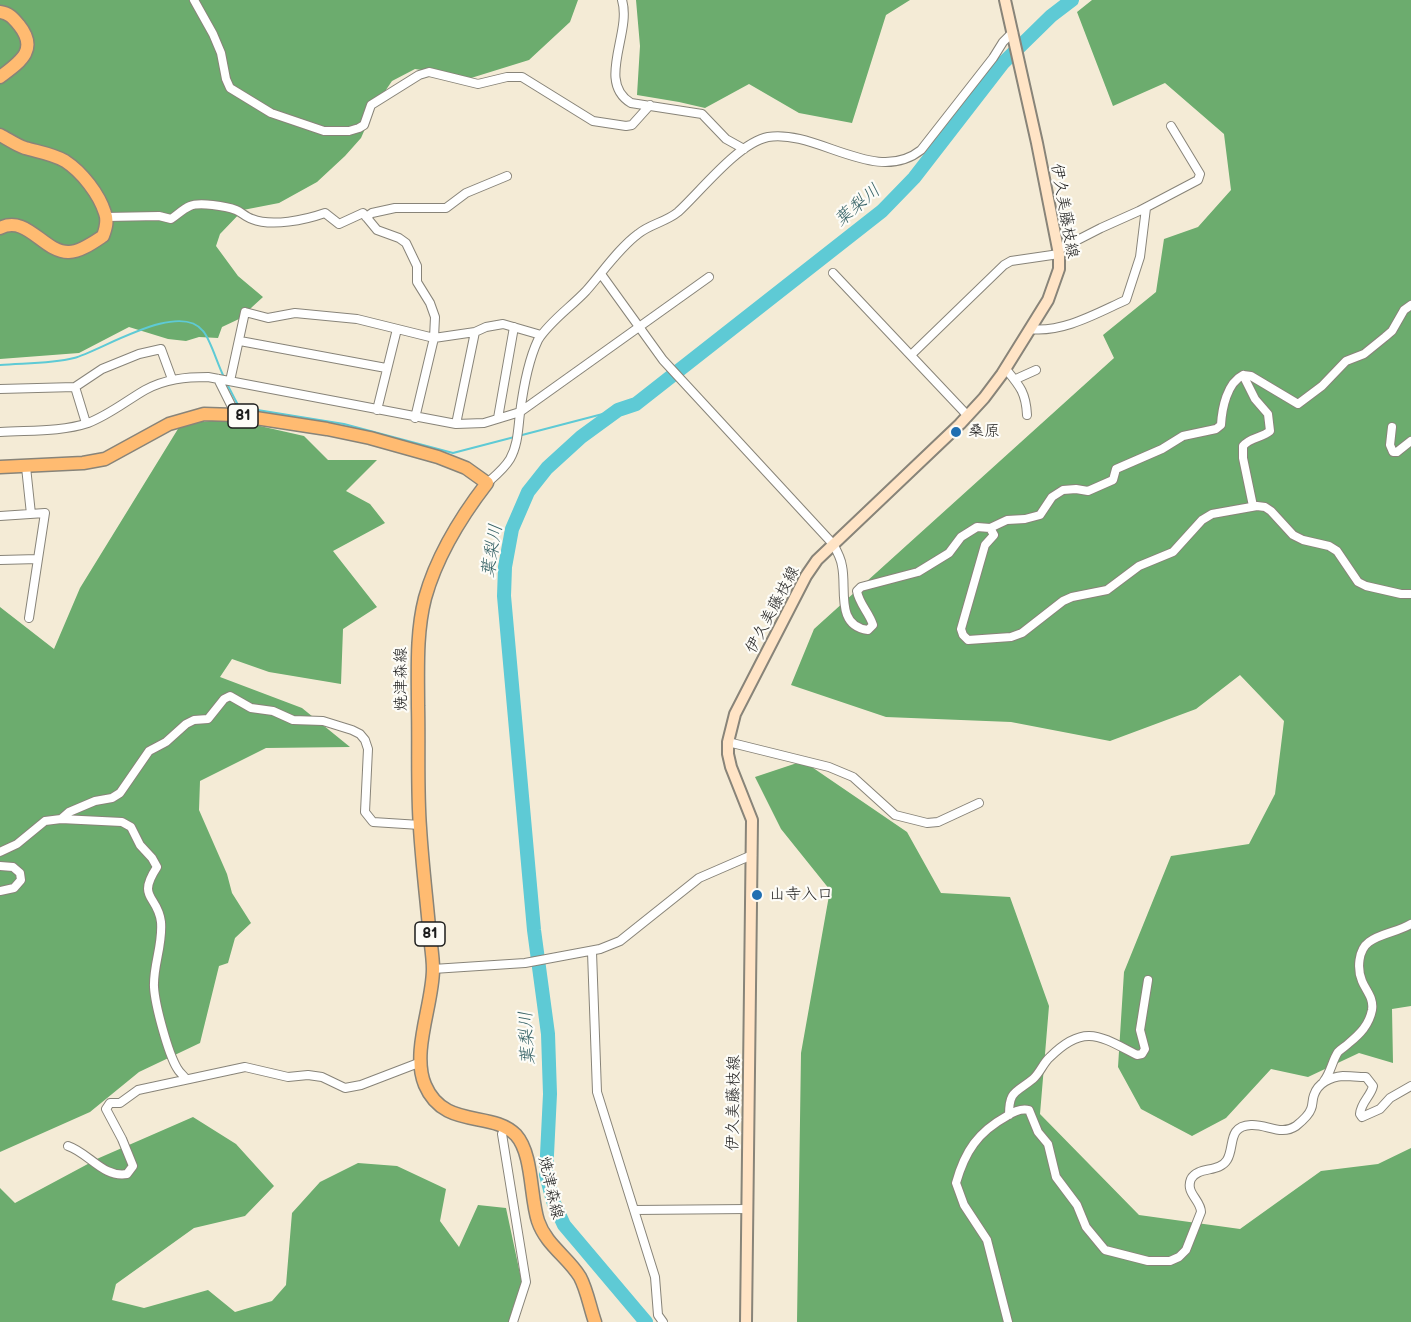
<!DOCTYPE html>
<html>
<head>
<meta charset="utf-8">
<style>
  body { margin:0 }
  canvas { display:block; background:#f4ebd6 }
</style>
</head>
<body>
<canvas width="1411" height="1322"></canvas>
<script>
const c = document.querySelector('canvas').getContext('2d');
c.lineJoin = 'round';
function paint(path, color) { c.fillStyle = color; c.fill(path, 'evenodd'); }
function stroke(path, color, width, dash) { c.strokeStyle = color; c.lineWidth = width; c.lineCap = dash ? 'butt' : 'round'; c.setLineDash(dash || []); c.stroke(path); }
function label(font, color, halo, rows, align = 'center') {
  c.font = font + ' "Balsamiq Sans","Klee One",sans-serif'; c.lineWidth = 4.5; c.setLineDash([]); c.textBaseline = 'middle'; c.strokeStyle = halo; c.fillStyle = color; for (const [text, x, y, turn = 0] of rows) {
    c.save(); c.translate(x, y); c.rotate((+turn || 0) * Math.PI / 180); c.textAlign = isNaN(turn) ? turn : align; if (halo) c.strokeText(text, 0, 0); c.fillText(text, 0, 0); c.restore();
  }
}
const forest = new Path2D(`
  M 0,0 L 578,0 L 570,22 L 529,60 L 471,78 L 415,69 L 392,81 L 375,106 L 361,138 L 345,156 L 317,182 L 279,203 L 243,210 L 220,234 L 216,246 L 238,276 L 263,297 L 239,319 L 222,327 L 218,338 L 199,337 L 186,341 L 168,339 L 129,327 L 79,353 L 0,359 Z
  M 636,0 L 910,0 L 886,15 L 852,123 L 799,113 L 749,84 L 705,108 L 679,102 L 637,95 L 640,46 Z
  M 1092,0 L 1411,0 L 1411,1006 L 1392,1009 L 1393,1063 L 1359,1053 L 1308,1077 L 1271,1069 L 1226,1118 L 1192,1136 L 1141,1109 L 1118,1067 L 1124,972 L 1171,856 L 1249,844 L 1275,794 L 1284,721 L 1240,675 L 1196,709 L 1110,741 L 1011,722 L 886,717 L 791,685 L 814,629 L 1114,358 L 1103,335 L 1156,292 L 1164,239 L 1198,227 L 1231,190 L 1224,134 L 1165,83 L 1113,106 L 1077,12 Z
  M 229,419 L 304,436 L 328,460 L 377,460 L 346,491 L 370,504 L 385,523 L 333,551 L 377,607 L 343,629 L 341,684 L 269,672 L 232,659 L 220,677 L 302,708 L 350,747 L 266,748 L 200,781 L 199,810 L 227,874 L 232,893 L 251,923 L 235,938 L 228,963 L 219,966 L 200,1043 L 139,1072 L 90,1112 L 0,1152 L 0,607 L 54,649 L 80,588 L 181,424 Z
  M 803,761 L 907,832 L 941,893 L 1010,897 L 1049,1006 L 1040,1114 L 1139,1215 L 1240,1229 L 1321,1171 L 1378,1164 L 1411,1148 L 1411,1322 L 797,1322 L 801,1053 L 830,890 L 781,829 L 755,777 Z
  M 193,1117 L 236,1144 L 274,1186 L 245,1216 L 194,1228 L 116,1284 L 112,1300 L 144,1308 L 208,1290 L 235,1312 L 272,1301 L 286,1285 L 292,1213 L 320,1182 L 358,1163 L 397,1166 L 446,1189 L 440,1221 L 459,1247 L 478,1205 L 506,1208 L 522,1283 L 512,1310 L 512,1322 L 0,1322 L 0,1188 L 15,1203 L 99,1158 Z`);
const stream = new Path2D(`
  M 0,365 C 24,363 50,364 74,358 C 101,351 179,300 203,331 C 210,338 218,366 224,377
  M 226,382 L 239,407 L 344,424 L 453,453 L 618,410`);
const river = new Path2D(`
  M 646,1322 L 564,1225 L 553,1201 L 546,1175 L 550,1094 L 548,1034 L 534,930 L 504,596 L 505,567 L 512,529 L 528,492 L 547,468 L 581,437 L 618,410 L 636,404 L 882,211 L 914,178 L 1003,63 L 1051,16 L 1072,0`);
const minor = new Path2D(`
  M 194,0 L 213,34 L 221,53 L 226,79 L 230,88 L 271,113 L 324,131 L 349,131 L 359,128 L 364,125 L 371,105 L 419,75 L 429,72 L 478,84 L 507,77 L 522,77 L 593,121 L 626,126 L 632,125 L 650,105
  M 622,0 C 632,33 596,82 631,103 L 702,114 L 726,139 L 744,149
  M 106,217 L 159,216 L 171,219 C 177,215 183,209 190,206 C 199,202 226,206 236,210 C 241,212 246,217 252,219 C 272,227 305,220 325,213 L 339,224 L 363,213 L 377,230 L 399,238 L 406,243 L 417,266 L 417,282 L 430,303 L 435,317 L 434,338 L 415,418
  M 366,217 L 372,213 L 395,208 L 446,208 L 466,193 L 507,176
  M 1058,250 L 1101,228 L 1139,211 L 1198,180 L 1200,174 L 1171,126
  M 833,273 L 968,416
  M 601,274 L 663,360 L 833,544 C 837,551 841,558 842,566 C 847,588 835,626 868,630 L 873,625 C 869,612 859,604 857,591 L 861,587 L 918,572 L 949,553 L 961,537 L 977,527 L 990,528 L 1007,520 L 1025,519 L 1040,515 L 1052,497 L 1063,490 L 1076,489 L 1088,491 L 1113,480 L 1116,469 L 1162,449 L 1183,436 L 1216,429 L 1221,425 C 1222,408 1227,383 1243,375 L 1251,376 L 1298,404 L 1322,386 L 1346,361 L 1364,354 L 1385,337 L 1392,331 L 1404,310 L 1411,305
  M 1030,329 C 1063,333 1097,313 1126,300 L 1140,257 L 1146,208
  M 240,341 L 386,368
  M 911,355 L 1004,265 L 1011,261 L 1059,254
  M 1005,368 C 1019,385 1026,392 1027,415
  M 1243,375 L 1255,399 L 1268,414 L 1270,431 C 1262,438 1250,437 1243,446 L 1243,458 L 1253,506
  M 218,379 L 236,415
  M 1016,379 L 1036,370
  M 230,381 L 245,312 L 268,318 L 295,313 L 357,319 L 434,338 L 475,332 L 486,327 L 503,324 L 541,335
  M 75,387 L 86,423
  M 0,389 L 75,387 L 102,369 L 139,354 L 161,349 L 172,379
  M 377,410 L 397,329
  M 498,418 L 514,327
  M 456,424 L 475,332
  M 1392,427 L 1390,445 L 1393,452 L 1397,452 L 1411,441
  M 0,432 C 29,430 61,432 88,423 C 109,415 126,401 145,390 C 165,379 186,377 208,377 L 456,424 L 484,423 L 520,412 L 709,277
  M 26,467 L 31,514
  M 487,483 C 495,476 504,469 510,459 C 518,445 518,429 520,413 C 523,390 528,361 538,340 C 550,321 571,307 586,291 C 602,273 619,248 638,234 C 650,224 666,222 678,212 C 701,191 738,143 768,137 C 817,129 876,186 921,150 L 993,58 L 1003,42 L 1013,32
  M 0,516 L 45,513 L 29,618
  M 990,528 L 994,535 L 985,545 L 961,629 L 963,635 L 968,640 L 1011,637 L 1022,633 L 1063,601 L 1072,597 L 1107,590 L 1139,566 L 1173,552 L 1202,520 L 1212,514 L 1257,506 L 1265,507 L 1271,511 L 1293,535 L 1303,540 L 1329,546 L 1337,551 L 1358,582 L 1366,586 L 1401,594 L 1411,594
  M 0,560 L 38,559
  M 728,742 L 829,767 L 853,777 L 895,815 L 927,823 L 938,822 L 979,803
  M 61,819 L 69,812 L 95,801 L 112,798 L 120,793 L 149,751 L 166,742 L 186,724 L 194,720 L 208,719 L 224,699 L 230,696 L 251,708 L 273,711 L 293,720 L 323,721 L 352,730 L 360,734 L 365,740 L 368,749 L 365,812 L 373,822 L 420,825
  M 0,852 L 17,844 L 45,821 L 61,819 L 122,822 L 131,827 L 140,845 L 152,858 L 157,867 C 136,899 158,895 161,922 C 163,945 153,965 154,987 C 155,1005 168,1053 177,1068 C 179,1072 183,1075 186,1079
  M 0,866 L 13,867 L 20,873 L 21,880 L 14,888 L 0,891
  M 592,952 L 597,1092 L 655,1277 L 658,1315 L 663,1322
  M 433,969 L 525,963 L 600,949 L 620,941 L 699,878 L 752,855
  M 1324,1081 C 1331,1072 1332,1061 1338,1052 C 1341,1049 1346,1046 1349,1043 C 1360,1034 1369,1025 1372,1010 C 1374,998 1366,991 1362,981 C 1357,969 1358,950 1369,942 C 1381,933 1398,932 1411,924
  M 1009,1115 C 1009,1090 1016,1093 1033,1079 C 1040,1073 1043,1063 1050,1057 C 1084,1023 1100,1036 1137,1055 L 1142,1054 L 1145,1049 L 1140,1030 L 1148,980
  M 506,1128 L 502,1134 L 526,1282 L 513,1322
  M 68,1146 C 89,1153 103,1178 127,1174 L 133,1166 L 122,1139 L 106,1109 L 110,1103 L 120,1103 L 138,1090 L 245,1067 L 288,1077 L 308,1075 L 322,1077 L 345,1088 L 361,1085 L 421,1062
  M 634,1210 L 748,1209
  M 1008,1322 L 987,1240 L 964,1205 L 956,1183 C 965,1151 978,1132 1007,1116 C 1013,1112 1022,1108 1029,1110 L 1038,1132 L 1048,1144 L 1056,1177 L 1077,1205 L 1086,1227 L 1105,1250 L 1148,1261 L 1170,1261 L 1179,1257 L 1186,1250 L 1201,1212 C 1201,1200 1185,1193 1191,1179 C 1198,1166 1219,1173 1227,1160 C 1235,1147 1227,1126 1251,1125 C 1267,1124 1281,1136 1296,1126 C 1301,1122 1309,1115 1311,1109 C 1313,1105 1312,1100 1314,1095 C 1318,1083 1330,1077 1343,1076 C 1350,1076 1358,1077 1366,1077 L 1373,1086 C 1371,1096 1361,1102 1360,1114 L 1362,1117 L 1380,1109 L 1390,1098 L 1411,1086`);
const secondary = new Path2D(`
  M 746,1322 L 752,820 L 731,767 L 728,754 L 728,742 L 735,714 L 806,576 L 817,560 L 960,424 L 984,398 L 1002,374 L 1048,300 L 1059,269 L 1059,254 L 1037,143 L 1005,0`);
const primary = new Path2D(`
  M 0,12 C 9,13 13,18 19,25 C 39,50 20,62 0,77
  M 0,135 C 8,139 16,145 25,148 C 39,152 53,154 65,161 C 82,172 99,194 105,213 C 108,221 106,228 103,236 C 94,242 80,252 69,252 C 44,253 27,214 0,228
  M 0,467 L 83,463 L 105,459 L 169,424 L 204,414 L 236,415 L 327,429 L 370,438 L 438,457 L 466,468 L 487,483 C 460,518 437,555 425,598 C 416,633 418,670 418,706 C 419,746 417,788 420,828 C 422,861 426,894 429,927 C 430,941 433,955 433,969 C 433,1004 411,1052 425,1085 C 444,1130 492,1110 516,1135 C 533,1154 530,1197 538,1221 C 546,1245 568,1257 580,1277 C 587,1290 590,1308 595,1322`);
const markers = [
  [956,432,6,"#1f6fb2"],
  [757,895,6,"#1f6fb2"]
];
const shields = [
  [243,416,30],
  [430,934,30]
];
const shieldNames = [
  ["81",243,416],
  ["81",430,934]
];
const streetNames = [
  ["伊久美藤枝線",1064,211,80],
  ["伊久美藤枝線",773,610,-62],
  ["焼津森線",402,679,-90],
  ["伊久美藤枝線",734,1103,-89],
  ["焼津森線",550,1188,77]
];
const poiNames = [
  ["桑原",968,432],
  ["山寺入口",769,895]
];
const waterNames = [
  ["葉梨川",858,206,-41],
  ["葉梨川",493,551,-81],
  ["葉梨川",528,1038,-93]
];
paint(forest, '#6cac6e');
stroke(stream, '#5ecad5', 2);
stroke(river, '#5ecad5', 14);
stroke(minor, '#888479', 10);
stroke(secondary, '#888479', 14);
stroke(primary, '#888479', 15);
stroke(minor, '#fff', 8);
stroke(secondary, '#ffe4c6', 10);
stroke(primary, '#ffbb71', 12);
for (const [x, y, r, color] of markers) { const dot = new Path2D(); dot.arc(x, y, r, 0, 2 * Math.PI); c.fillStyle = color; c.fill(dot); stroke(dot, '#fdfcf7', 2); }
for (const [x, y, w] of shields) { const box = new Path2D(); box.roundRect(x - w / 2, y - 12, w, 24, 4.5); c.fillStyle = '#fdfcf7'; c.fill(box); stroke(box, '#1c1c1c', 1.5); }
label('bold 15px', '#1c1c1c', null, shieldNames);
label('16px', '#1c1c1c', '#fdfcf7', streetNames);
label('16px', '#1c1c1c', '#fdfcf7', poiNames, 'left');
label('italic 18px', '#366266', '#fdfcf7', waterNames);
</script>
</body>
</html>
